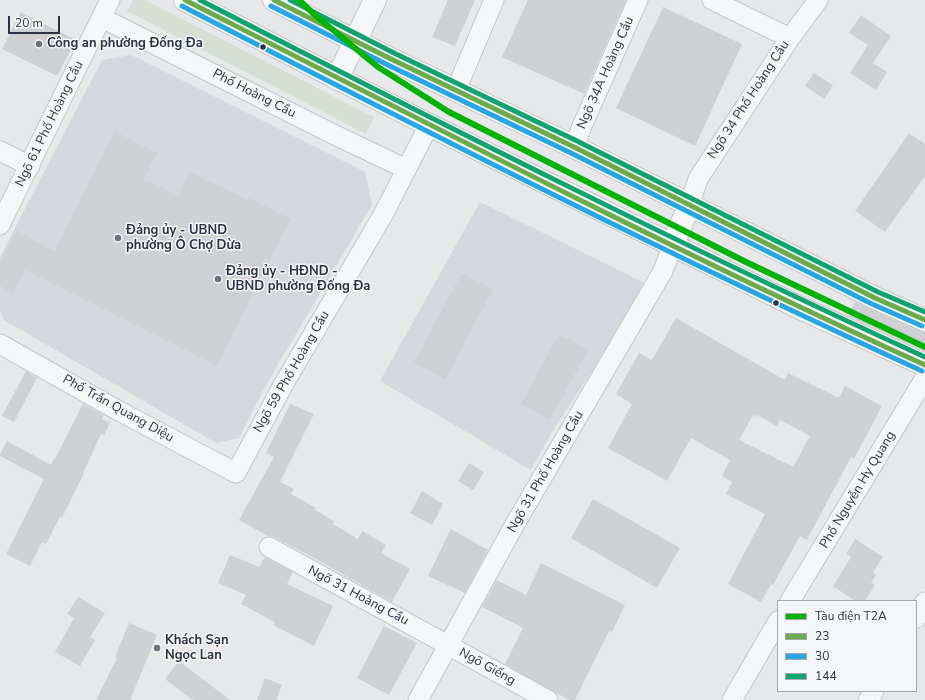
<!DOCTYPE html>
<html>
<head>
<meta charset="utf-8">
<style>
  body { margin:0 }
  #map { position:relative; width:925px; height:700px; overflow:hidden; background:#e6e8ea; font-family:"Nunito Sans",sans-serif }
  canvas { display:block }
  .legend { position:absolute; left:777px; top:600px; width:140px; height:92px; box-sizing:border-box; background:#f4f6f9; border:1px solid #a4a8b1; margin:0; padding:5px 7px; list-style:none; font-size:12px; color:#2b3445 }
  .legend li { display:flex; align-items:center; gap:8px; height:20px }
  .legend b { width:20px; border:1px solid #a4a8b1 }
  .scale { position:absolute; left:8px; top:16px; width:52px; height:18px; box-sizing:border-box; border:2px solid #2b3445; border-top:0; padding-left:5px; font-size:12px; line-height:14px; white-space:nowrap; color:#2b3445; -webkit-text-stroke:3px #f4f6f9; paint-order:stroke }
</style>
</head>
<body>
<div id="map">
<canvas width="925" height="700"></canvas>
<ul class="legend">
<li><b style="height:5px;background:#04b207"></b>Tàu điện T2A</li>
<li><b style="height:5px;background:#6bab4c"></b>23</li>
<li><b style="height:5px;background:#28a6e3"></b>30</li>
<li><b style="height:5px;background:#11a471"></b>144</li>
</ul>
<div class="scale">20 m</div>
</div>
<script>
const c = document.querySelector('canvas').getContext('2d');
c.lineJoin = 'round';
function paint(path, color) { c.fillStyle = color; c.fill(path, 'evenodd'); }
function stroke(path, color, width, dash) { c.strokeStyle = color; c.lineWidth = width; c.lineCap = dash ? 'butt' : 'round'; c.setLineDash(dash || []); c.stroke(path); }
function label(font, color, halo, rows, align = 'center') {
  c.font = font + ' "Nunito Sans",sans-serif'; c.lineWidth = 3; c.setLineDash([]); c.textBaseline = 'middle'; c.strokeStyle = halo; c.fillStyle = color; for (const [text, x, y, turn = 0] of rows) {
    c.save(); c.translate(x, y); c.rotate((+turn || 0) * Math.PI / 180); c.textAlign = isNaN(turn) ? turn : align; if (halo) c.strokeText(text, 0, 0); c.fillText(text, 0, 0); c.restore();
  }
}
const built = new Path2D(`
  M 131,55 L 365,172 L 372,205 L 267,383 L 239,438 L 216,443 L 4,320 L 0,311 L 0,257 L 102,60 Z
  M 480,202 L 649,285 L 553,430 L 531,470 L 380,381 Z`);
const green = new Path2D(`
  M 133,0 L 145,0 L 374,117 L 366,134 L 127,11 Z`);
const building = new Path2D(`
  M 448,0 L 475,0 L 455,46 L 432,37 Z
  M 528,0 L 626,0 L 584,94 L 502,57 Z
  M 663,7 L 742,44 L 695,146 L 616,108 Z
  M 21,12 L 76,40 L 57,76 L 2,49 Z
  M 861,15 L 891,36 L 873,63 L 887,72 L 876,90 L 850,73 L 868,45 L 849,33 Z
  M 814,73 L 833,85 L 824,99 L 805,86 Z
  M 114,131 L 157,153 L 144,179 L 178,195 L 189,172 L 248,200 L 249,198 L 290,219 L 217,366 L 25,270 L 13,293 L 0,286 L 0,263 L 17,231 L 55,251 Z
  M 909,133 L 925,144 L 925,176 L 885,232 L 855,211 Z
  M 462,273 L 493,290 L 445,379 L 414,362 Z
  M 855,302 L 920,331 L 925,332 L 925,351 L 848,316 Z
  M 676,318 L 785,380 L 788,373 L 839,398 L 845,386 L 882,406 L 854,459 L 851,457 L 807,540 L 800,536 L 773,585 L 771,584 L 761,602 L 728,584 L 765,514 L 726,494 L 732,482 L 722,476 L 730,460 L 691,438 L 667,481 L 608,448 L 632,404 L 616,394 L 639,353 L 652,360 ZM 753,415 L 756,417 L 757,415 L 777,426 L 780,420 L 810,436 L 793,467 L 739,440 Z
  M 559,334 L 588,350 L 550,420 L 521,404 Z
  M 26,371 L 37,378 L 14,422 L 2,416 Z
  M 83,404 L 104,415 L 102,419 L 110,423 L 104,435 L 101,434 L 83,473 L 84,473 L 62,518 L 60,517 L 46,544 L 42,542 L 30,566 L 6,554 L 44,479 L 0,456 L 0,454 L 7,441 L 51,465 L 54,458 L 55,459 Z
  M 290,404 L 314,414 L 280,482 L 294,489 L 291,494 L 316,508 L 315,510 L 334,521 L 333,524 L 358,539 L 362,531 L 386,545 L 381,553 L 410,569 L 392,602 L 314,558 L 274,537 L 268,536 L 239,520 L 274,457 L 266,453 Z
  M 469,463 L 484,472 L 473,490 L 458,481 Z
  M 422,491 L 443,504 L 432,525 L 410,513 Z
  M 593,499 L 680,548 L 657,588 L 571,538 Z
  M 451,529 L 488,550 L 465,593 L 428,576 Z
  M 855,539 L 883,557 L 873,572 L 876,575 L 871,583 L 875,585 L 865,601 L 855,601 L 833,586 L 851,557 L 846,554 Z
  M 230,555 L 259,567 L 265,557 L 293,572 L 287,584 L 333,606 L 314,646 L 273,625 L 275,622 L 241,604 L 246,595 L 218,583 Z
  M 541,563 L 625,605 L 612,632 L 609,631 L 575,700 L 570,700 L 556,693 L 505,664 L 523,628 L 482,607 L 497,580 L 526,595 Z
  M 78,597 L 105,613 L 90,637 L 95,640 L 80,666 L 55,652 L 74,618 L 67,614 Z
  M 129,623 L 157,635 L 130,700 L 96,700 L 117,658 L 115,657 Z
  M 384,626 L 417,643 L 389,695 L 357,678 Z
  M 179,661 L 230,700 L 193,700 L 165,679 Z
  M 265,678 L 282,685 L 276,700 L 257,700 Z`);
const minor = new Path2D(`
  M 712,0 L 790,38
  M 102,18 L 333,134 L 406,169
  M 456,90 L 494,0
  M 574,147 L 582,126 L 638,0
  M 0,151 L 30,166
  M 689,206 L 698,179 L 790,38 L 818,0
  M 0,225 L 110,0
  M 0,344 L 119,411 L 236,473 L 282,387 L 383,215 L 429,125
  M 269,547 L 548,700
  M 790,601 L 925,378
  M 916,618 L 925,602
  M 418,700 L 515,524 L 663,271 L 673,244
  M 732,700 L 778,621
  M 868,700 L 874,691`);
const tertiary = new Path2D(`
  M 337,79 L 375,0`);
const secondary = new Path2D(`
  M 185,0 L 429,125 L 796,306 L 925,365
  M 274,0 L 393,60 L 574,147 L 875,298 L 925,320
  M 673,244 L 689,206`);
const bus1 = new Path2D(`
  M 185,0 C 430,125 675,251 925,365
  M 274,0 L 393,60 L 574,147 L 875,298 L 925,320`);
const bus2 = new Path2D(`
  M 182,6 C 427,132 672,257 922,371
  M 271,6 L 390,66 L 571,153 L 872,304 L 922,326`);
const bus3 = new Path2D(`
  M 200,0 C 440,123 680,245 925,357
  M 290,0 L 396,54 L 577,141 L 878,292 L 925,312`);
const metro1 = new Path2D(`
  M 299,0 L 316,16 L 378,67 L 449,112 L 746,262 L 925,347`);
const markers = [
  [39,44,4,"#6c737f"],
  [263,47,3.5,"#2b3445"],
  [118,238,4,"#6c737f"],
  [218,279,4,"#6c737f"],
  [776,303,3.5,"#2b3445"],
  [157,648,4,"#6c737f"]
];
const poiNames = [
  ["Công an phường Đống Đa",47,44],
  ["Đảng ủy - UBND",126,231],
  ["phường Ô Chợ Dừa",126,246],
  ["Đảng ủy - HĐND -",226,272],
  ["UBND phường Đống Đa",226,287],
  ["Khách Sạn",165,641],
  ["Ngọc Lan",165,656]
];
const streetNames = [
  ["Ngõ 34A Hoàng Cầu",606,73,-66],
  ["Phố Hoàng Cầu",254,94,27],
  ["Ngõ 34 Phố Hoàng Cầu",749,100,-57],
  ["Ngõ 61 Phố Hoàng Cầu",50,124,-64],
  ["Ngõ 59 Phố Hoàng Cầu",292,372,-60],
  ["Phố Trần Quang Diệu",118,409,29],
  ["Ngõ 31 Phố Hoàng Cầu",546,472,-60],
  ["Phố Nguyễn Hy Quang",858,490,-59],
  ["Ngõ 31 Hoàng Cầu",358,596,28],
  ["Ngõ Giếng",487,667,29]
];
paint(built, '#d4d7dd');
paint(green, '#d6ded6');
paint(building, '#ced0d3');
stroke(minor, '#c4c6c8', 21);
stroke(tertiary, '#c4c6c8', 24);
stroke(secondary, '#c4c6c8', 24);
stroke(minor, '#f5f6f7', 19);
stroke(tertiary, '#f5f6f7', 22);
stroke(secondary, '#f8f8f8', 22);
stroke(bus1, '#6bab4c', 5);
stroke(bus2, '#28a6e3', 5);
stroke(bus3, '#11a471', 5);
stroke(metro1, '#04b207', 6);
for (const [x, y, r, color] of markers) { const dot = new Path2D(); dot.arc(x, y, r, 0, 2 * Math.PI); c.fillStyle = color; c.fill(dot); stroke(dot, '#f4f6f9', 1.5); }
label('bold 13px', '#2b3445', '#f4f6f9', poiNames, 'left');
label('13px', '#2b3445', '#f4f6f9', streetNames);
</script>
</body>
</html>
